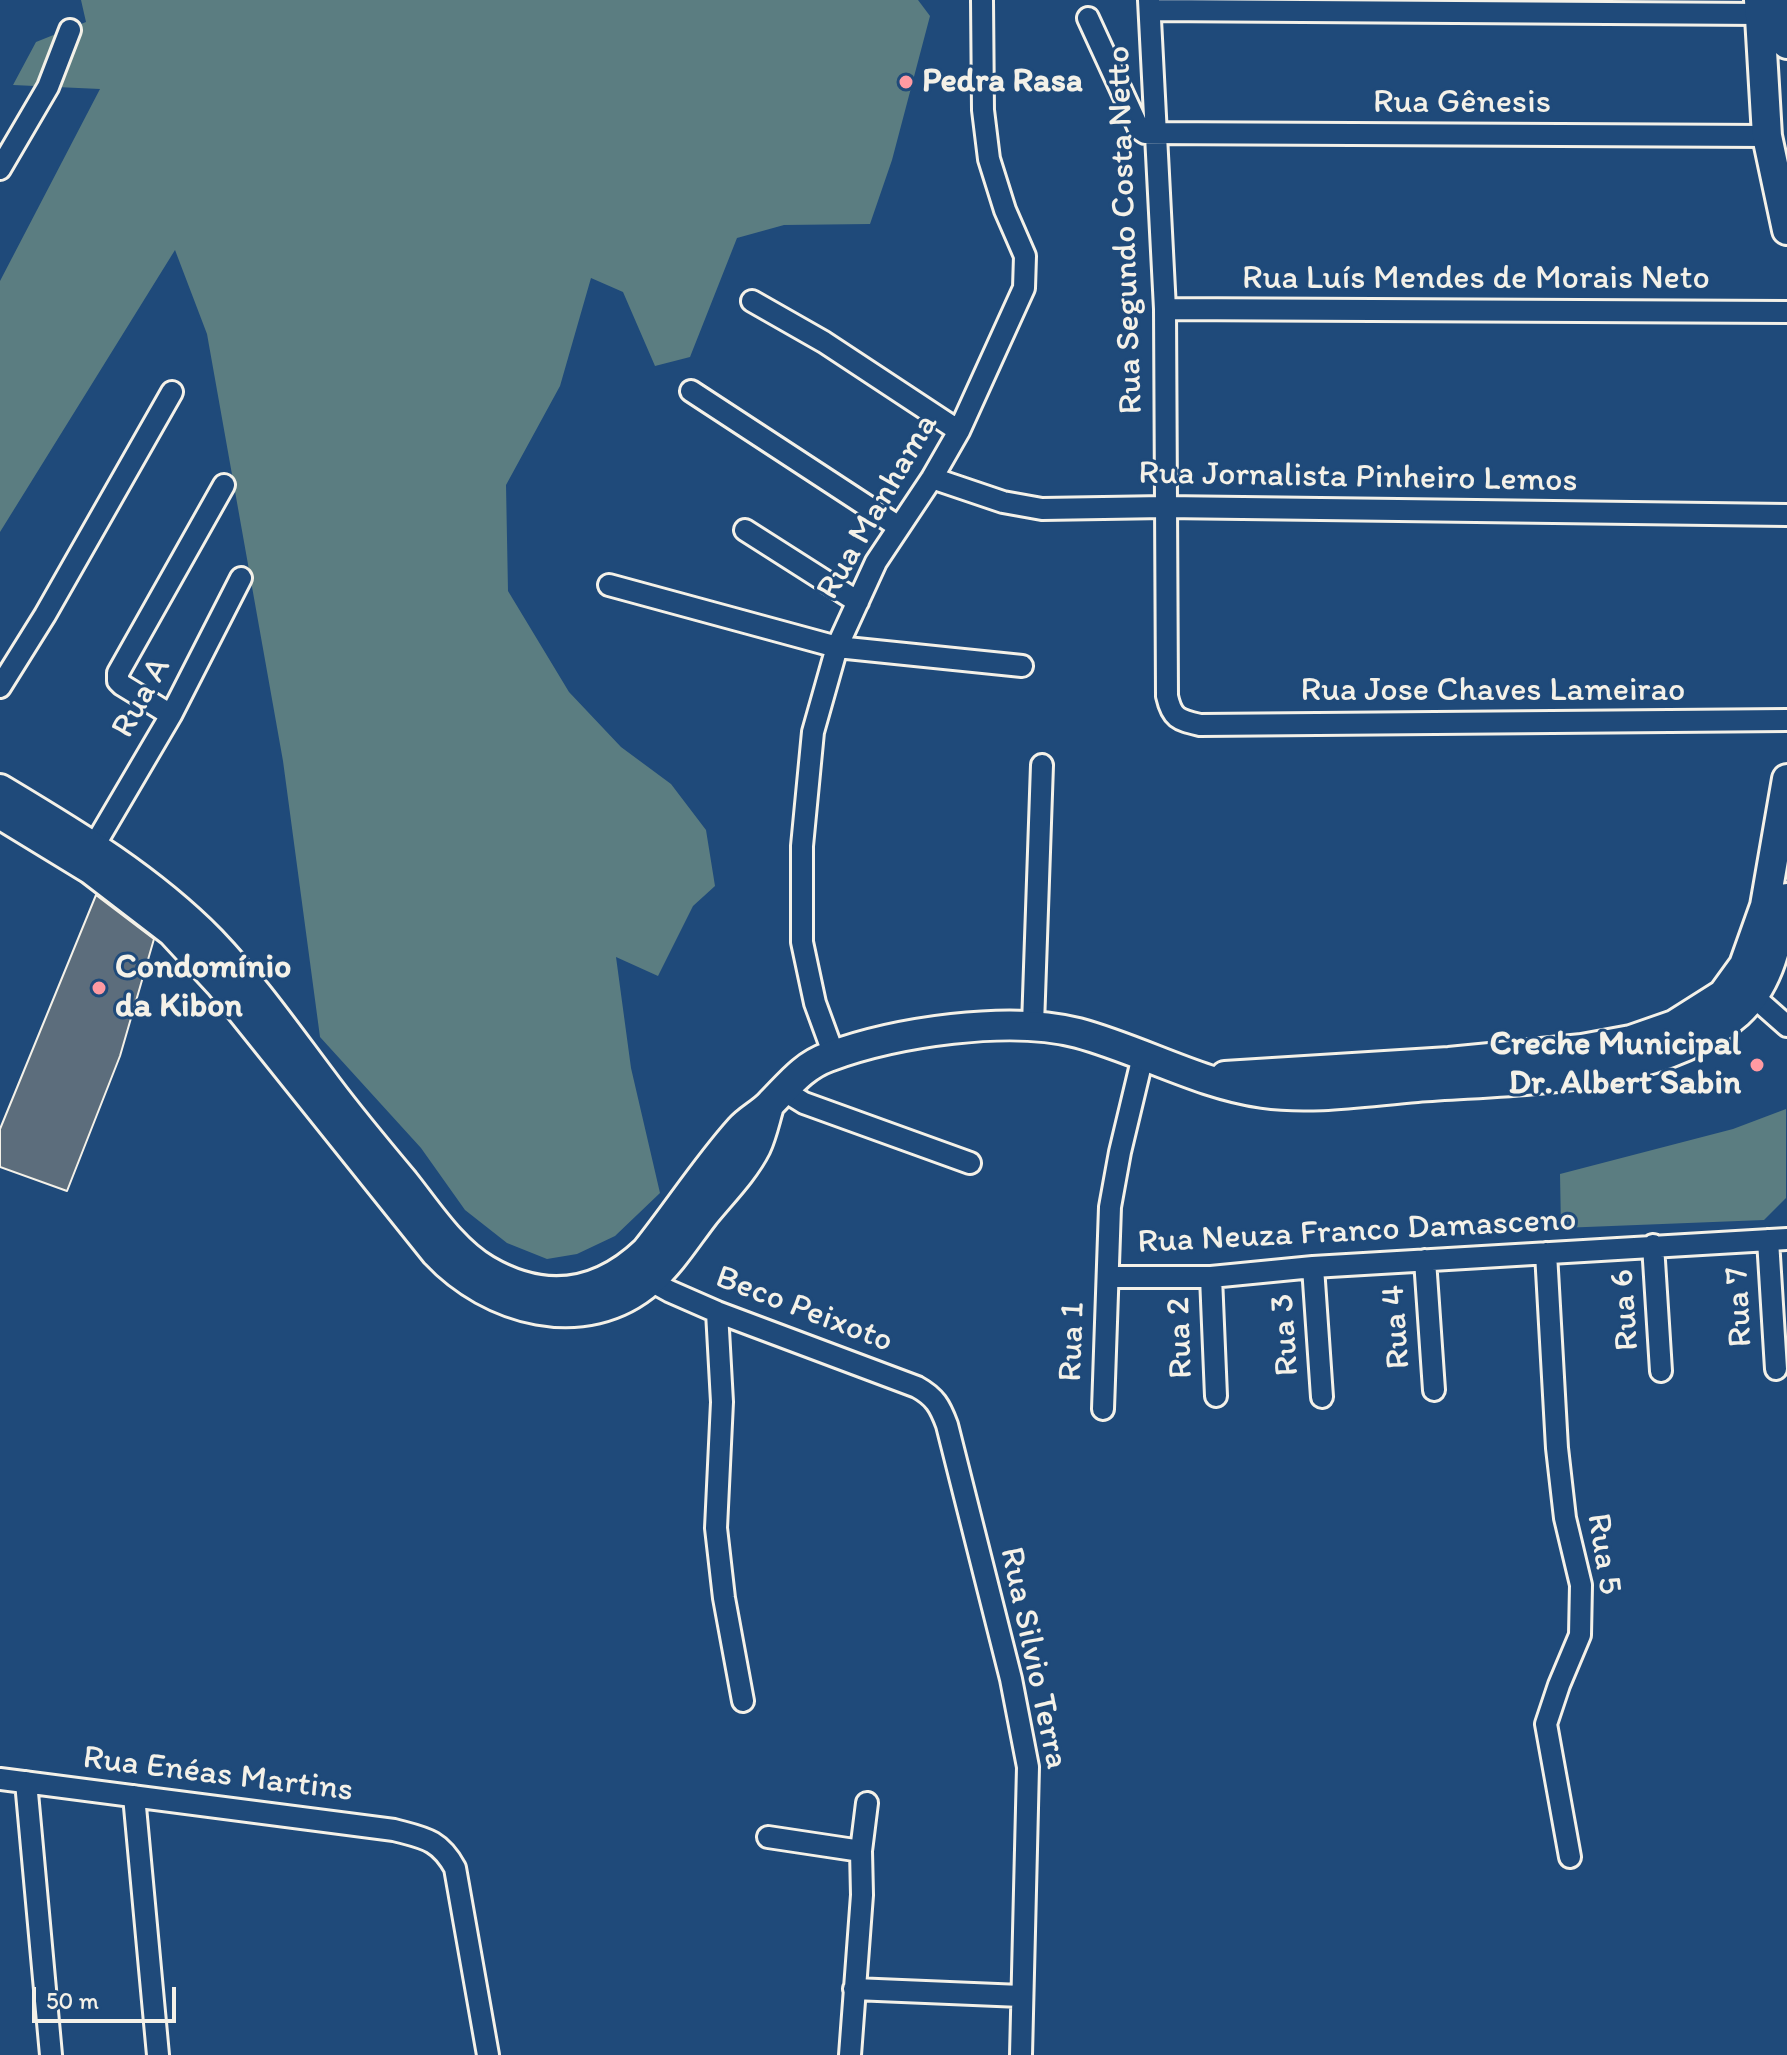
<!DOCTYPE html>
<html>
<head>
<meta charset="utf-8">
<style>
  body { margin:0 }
  #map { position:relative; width:1787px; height:2055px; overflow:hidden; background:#1f4a7a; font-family:Itim,sans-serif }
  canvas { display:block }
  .scale { position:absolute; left:32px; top:1987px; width:144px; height:36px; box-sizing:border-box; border:4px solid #f4f1e8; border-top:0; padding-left:10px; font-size:24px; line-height:28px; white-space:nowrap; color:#f4f1e8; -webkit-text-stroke:6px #1f4a7a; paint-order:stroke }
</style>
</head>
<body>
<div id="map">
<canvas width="1787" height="2055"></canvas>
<div class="scale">50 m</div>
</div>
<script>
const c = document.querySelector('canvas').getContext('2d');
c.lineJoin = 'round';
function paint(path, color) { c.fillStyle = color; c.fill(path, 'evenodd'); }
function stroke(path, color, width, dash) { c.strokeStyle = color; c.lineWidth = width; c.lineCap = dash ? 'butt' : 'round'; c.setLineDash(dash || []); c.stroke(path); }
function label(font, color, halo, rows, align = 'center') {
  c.font = font + ' Itim,sans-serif'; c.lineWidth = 6; c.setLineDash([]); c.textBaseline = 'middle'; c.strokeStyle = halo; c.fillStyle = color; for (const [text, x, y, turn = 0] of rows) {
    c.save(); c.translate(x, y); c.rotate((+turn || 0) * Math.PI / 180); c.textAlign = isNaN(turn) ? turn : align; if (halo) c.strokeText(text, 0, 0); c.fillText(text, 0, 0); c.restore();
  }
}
const green = new Path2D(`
  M 81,0 L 918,0 L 930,16 L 892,160 L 870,224 L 784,225 L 737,238 L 690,357 L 655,366 L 623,292 L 591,278 L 560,386 L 506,485 L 508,591 L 569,692 L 621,747 L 671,784 L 706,830 L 715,886 L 693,906 L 658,976 L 616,957 L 631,1068 L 660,1193 L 615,1236 L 577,1254 L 547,1259 L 507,1243 L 465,1210 L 421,1148 L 320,1037 L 283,761 L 207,334 L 175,250 L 0,532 L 0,281 L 100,89 L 13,85 L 36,42 L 86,22 Z
  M 1786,1109 L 1786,1198 L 1764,1220 L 1561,1228 L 1560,1174 L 1733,1129 Z`);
const building = new Path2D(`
  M 96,895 L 154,939 L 120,1056 L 67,1191 L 0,1167 L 0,1129 Z`);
const street = new Path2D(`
  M 1149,0 L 1165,309 L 1167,696 C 1172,719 1179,720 1200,725 L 1787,720
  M 1151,10 L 1760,14
  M 1088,18 L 1139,129 L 1145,133 L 1767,136
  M 0,169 L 48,87 L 70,30
  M 752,301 L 824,342 L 959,431
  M 1165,309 L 1787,312
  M 691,391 L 899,527
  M 932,478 L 1003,502 L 1042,509 L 1165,507 L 1787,515
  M 745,530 L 858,602
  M 609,585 L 837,647 L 1022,666
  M 0,687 L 45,615 L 172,392
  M 171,715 L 122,685 L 118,681 L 118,673 L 224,485
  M 94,846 L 171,715 L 241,578
  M 1753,996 L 1787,1026
  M 1033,1025 L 1042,765
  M 834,1055 L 815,1003 L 802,942 L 802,846 L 813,732 L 837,647 L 876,562 L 932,478 L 959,431 L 1024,288 L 1025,256 L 1005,210 L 989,159 L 983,110 L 982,0
  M 783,1090 L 804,1103 L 970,1163
  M 1768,1240 L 1776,1369
  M 1653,1245 L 1661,1371
  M 1546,1253 L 1557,1448 L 1565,1518 L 1581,1585 L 1580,1635 L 1559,1685 L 1546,1724 L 1570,1857
  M 1425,1260 L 1434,1390
  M 1313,1267 L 1322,1397
  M 642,1276 L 669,1291 L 717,1312 L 917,1387 C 935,1397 940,1406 947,1425 L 1011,1679 L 1028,1767 L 1021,2055
  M 1108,1277 L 1211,1277 L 1313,1267 L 1787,1239
  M 1211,1277 L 1216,1396
  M 717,1312 L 722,1402 L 716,1528 L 724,1598 L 743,1701
  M 1103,1409 L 1110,1207 L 1120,1152 L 1143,1056
  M 0,1779 L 394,1830 C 424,1838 439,1839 455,1868 L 488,2055
  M 26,1782 L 51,2055
  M 134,1796 L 158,2055
  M 768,1837 L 861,1851 L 862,1895 L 850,2055
  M 861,1851 L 867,1803
  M 854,1989 L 1021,1996`);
const secondary = new Path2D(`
  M 1759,0 L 1767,136 L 1787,230
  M 1784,0 L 1787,44
  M 0,789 C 75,834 149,878 211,941 C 254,986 290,1038 328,1088 C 352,1120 378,1151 404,1182 C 428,1212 452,1250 486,1270 C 544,1304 599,1296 646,1251 C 678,1211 706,1167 740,1129 C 749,1119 762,1113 771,1103 C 789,1085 803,1066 828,1057 C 895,1032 1009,1015 1078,1033 C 1141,1050 1199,1084 1263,1093 C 1313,1100 1367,1091 1417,1087 C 1517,1079 1660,1083 1738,1013 C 1771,983 1777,939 1787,898
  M 0,814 L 90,869 L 172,932 L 221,985 L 436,1253 C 489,1310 585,1338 650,1281 C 671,1263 687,1237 704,1215 C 721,1194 744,1171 756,1147 C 762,1134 765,1119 769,1106
  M 1225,1076 L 1449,1062 L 1582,1049 L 1631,1040 L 1674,1025 L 1723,994 L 1744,965 L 1765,906 L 1787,779`);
const markers = [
  [906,82,8,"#ff9aa2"],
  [99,988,8,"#ff9aa2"],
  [1757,1065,8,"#ff9aa2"]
];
const poiNames = [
  ["Pedra Rasa",922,82],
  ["Condomínio",115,968],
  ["da Kibon",115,1007],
  ["Creche Municipal",1741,1045,"right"],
  ["Dr. Albert Sabin",1741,1084,"right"]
];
const streetNames = [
  ["Rua Gênesis",1462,103],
  ["Rua Segundo Costa Netto",1126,230,-92],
  ["Rua Luís Mendes de Morais Neto",1476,279],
  ["Rua Jornalista Pinheiro Lemos",1358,478,1],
  ["Rua Manhama",878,507,-60],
  ["Rua Jose Chaves Lameirao",1493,691],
  ["Rua A",142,698,-61],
  ["Rua Neuza Franco Damasceno",1357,1232,-3],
  ["Rua 7",1740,1307,-93],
  ["Beco Peixoto",804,1310,21],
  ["Rua 6",1626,1310,-94],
  ["Rua 4",1397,1327,-94],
  ["Rua 3",1286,1335,-94],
  ["Rua 2",1181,1338,-92],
  ["Rua 1",1073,1342,-88],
  ["Rua 5",1603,1554,81],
  ["Rua Silvio Terra",1033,1658,78],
  ["Rua Enéas Martins",218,1775,7]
];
paint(green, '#5b7d81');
paint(building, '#5c6d7c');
stroke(building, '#f4f1e8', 2);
stroke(street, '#f4f1e8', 26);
stroke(secondary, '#f4f1e8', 34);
stroke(street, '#1f4a7a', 20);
stroke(secondary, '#1f4a7a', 28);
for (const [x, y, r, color] of markers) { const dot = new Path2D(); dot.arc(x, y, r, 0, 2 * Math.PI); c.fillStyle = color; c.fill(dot); stroke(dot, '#1f4a7a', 3); }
label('bold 34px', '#f4f1e8', '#1f4a7a', poiNames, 'left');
label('34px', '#f4f1e8', '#1f4a7a', streetNames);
</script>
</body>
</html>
